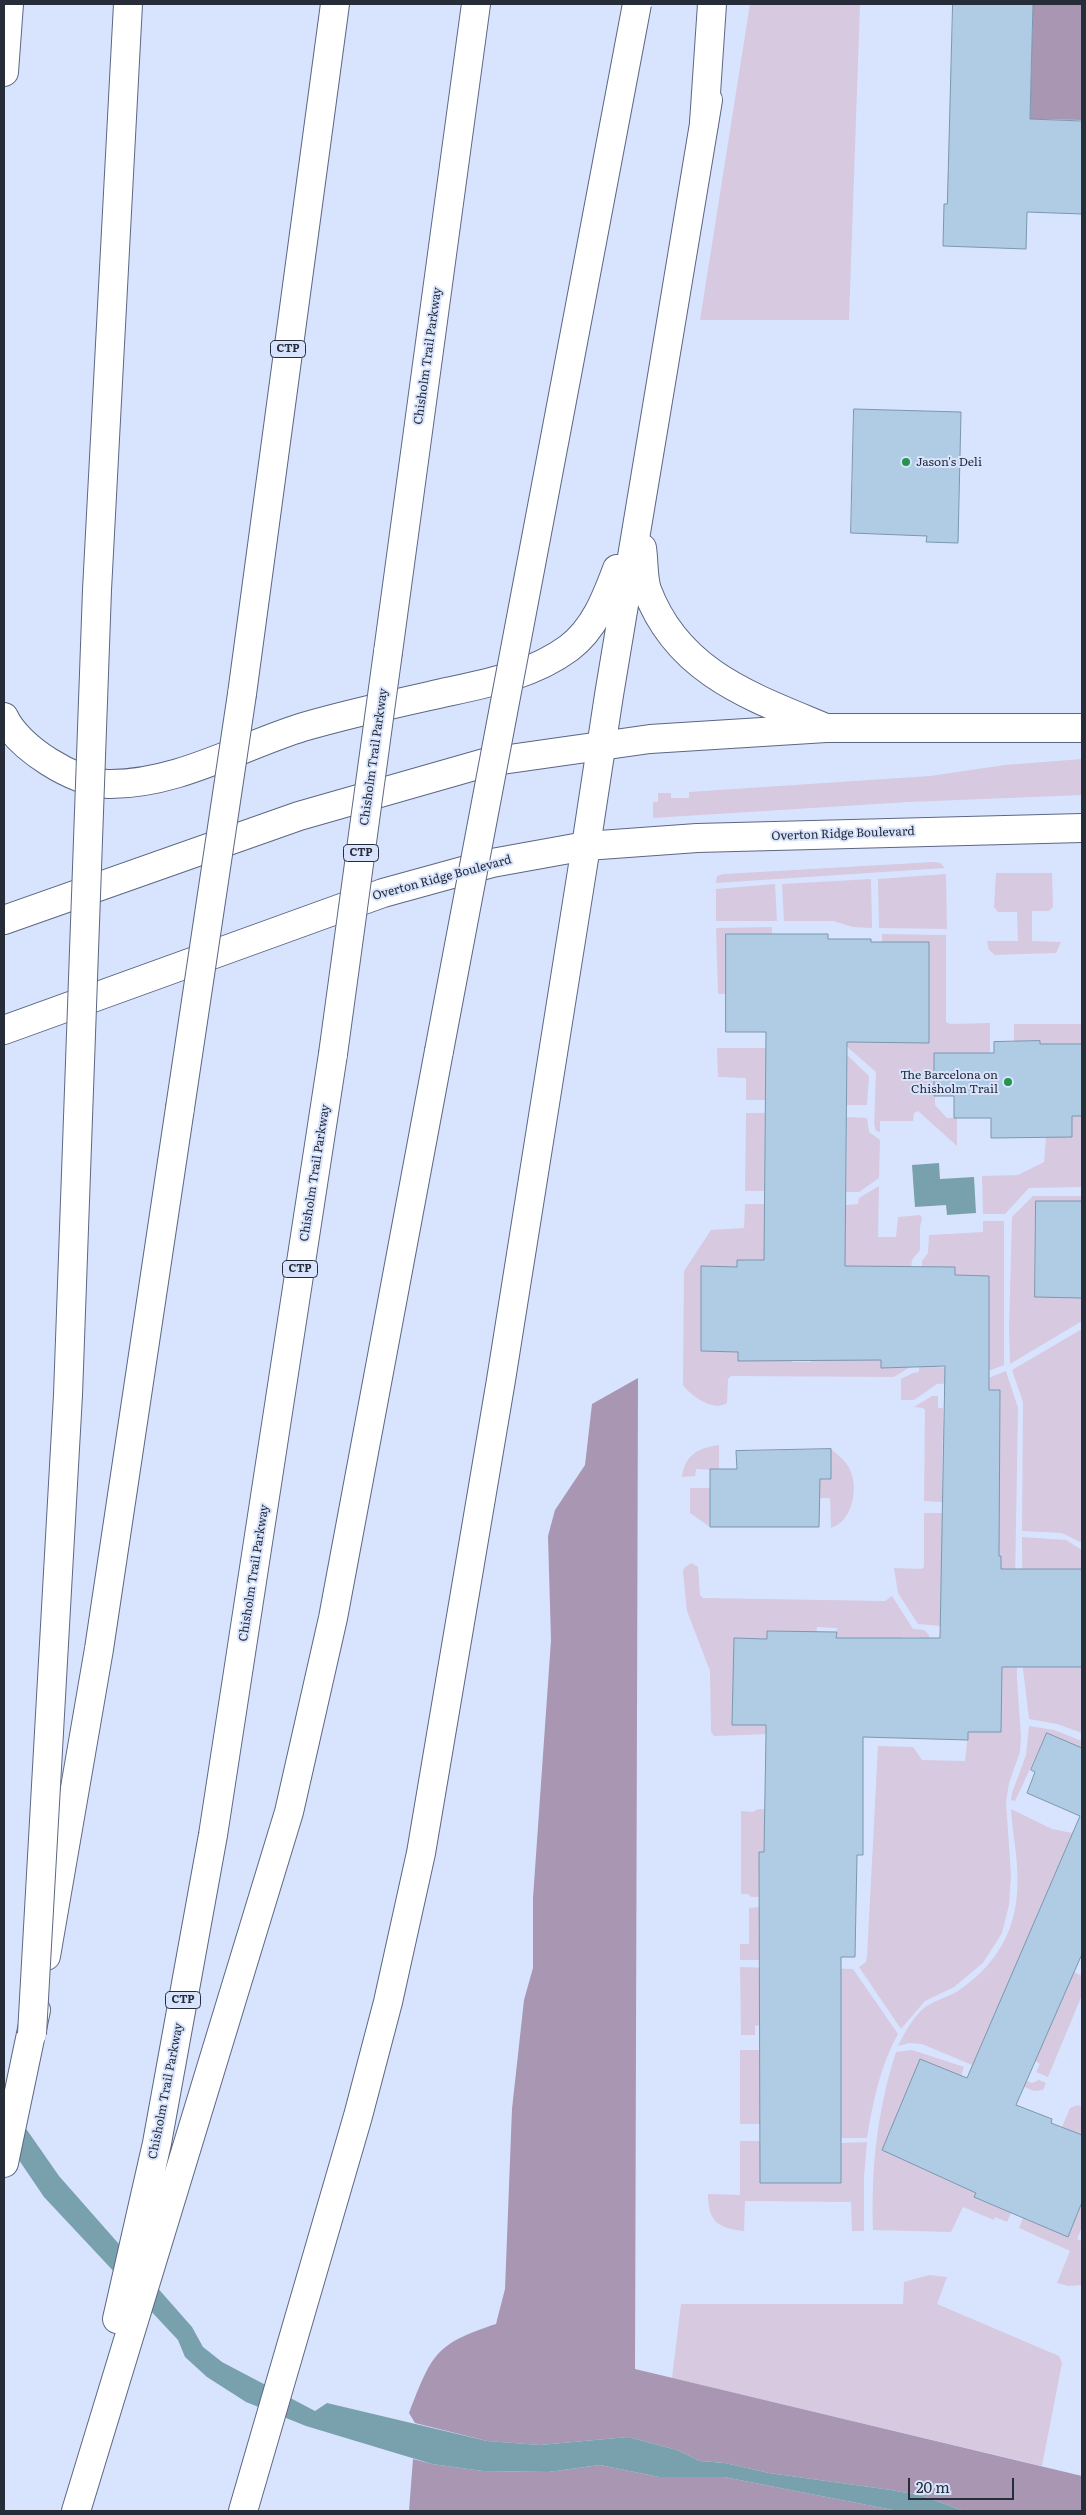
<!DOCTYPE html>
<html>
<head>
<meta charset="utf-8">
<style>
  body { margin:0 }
  #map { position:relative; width:1086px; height:2515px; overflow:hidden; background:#d8e4fe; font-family:Literata,serif }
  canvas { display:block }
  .frame { position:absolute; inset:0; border:5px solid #262c38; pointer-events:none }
  .scale { position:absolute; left:908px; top:2478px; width:106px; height:22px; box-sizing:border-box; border:2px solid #262c38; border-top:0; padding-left:6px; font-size:15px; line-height:18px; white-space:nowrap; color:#262c38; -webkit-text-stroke:4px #d8e4fe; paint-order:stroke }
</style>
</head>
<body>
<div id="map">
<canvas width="1086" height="2515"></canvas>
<div class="frame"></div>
<div class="scale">20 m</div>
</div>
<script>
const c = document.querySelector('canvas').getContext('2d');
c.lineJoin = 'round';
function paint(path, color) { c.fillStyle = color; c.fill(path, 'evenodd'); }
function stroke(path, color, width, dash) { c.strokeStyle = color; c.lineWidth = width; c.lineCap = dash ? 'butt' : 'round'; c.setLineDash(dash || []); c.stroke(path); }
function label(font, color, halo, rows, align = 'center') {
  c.font = font + ' Literata,serif'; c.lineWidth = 4; c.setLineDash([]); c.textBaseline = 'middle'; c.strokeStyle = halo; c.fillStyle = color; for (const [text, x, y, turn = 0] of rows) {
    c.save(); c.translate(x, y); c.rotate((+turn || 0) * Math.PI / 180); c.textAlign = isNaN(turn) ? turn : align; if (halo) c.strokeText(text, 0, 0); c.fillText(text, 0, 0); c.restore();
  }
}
const green = new Path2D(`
  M 750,4 L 860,4 L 849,320 L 700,320 Z
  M 1082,759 L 1082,795 L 909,802 L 653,818 L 653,802 L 658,802 L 658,793 L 671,793 L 671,798 L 689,798 L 689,792 L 930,776 L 1005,765 Z
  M 934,862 L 940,863 L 945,868 L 716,883 L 717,876 L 724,874 Z
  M 996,873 L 1052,873 L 1053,907 L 1049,911 L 1032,911 L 1032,941 L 1061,942 L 1056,953 L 995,955 L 989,950 L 987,941 L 1018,941 L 1017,912 L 998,912 L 994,907 Z
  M 946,874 L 947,929 L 879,928 L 878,879 Z
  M 871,879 L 872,928 L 853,927 L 833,921 L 784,921 L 782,884 Z
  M 775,884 L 777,921 L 716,921 L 716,889 Z
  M 772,927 L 772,934 L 726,934 L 726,994 L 718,994 L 716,928 Z
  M 882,934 L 946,935 L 946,1022 L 950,1024 L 990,1023 L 990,1053 L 935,1053 L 935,1105 L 947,1118 L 957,1118 L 957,1146 L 918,1111 L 914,1113 L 913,1121 L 880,1121 L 880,1132 L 876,1131 L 874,1124 L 876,1072 L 846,1046 L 785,1032 L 884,1042 L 929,1043 L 929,943 L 882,942 Z
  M 1014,1024 L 1082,1024 L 1082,1044 L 1040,1044 L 1040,1041 L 1014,1053 Z
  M 717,1048 L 783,1048 L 845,1053 L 869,1076 L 867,1105 L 847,1105 L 847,1059 L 766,1058 L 765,1100 L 746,1100 L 746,1078 L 718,1077 Z
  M 746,1113 L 765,1113 L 764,1191 L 745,1191 Z
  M 1072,1116 L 1082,1116 L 1082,1187 L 1029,1188 L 1005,1214 L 983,1214 L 982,1176 L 1018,1175 L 1044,1162 L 1046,1137 L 1072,1137 Z
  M 847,1117 L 867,1118 L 869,1132 L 880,1140 L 879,1178 L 859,1192 L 846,1192 Z
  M 879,1186 L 878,1237 L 896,1237 L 898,1217 L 920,1215 L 922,1218 L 920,1227 L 920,1250 L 912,1260 L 911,1269 L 888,1272 L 887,1266 L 882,1266 L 881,1275 L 737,1260 L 737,1267 L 701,1266 L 701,1351 L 792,1352 L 792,1362 L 811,1362 L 811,1352 L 881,1360 L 881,1368 L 910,1367 L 894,1377 L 731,1376 L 728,1379 L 727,1403 C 713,1412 691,1396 683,1385 L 684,1271 L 711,1230 L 744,1228 L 745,1204 L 764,1204 L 764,1247 L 845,1248 L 846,1205 L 858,1204 L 859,1198 Z
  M 1033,1196 L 1082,1196 L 1082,1201 L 1036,1201 L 1035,1297 L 1082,1298 L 1082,1321 L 1010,1364 L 1009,1327 L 1012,1217 Z
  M 983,1221 L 1004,1221 L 1004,1365 L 958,1383 L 937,1384 L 914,1400 L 901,1400 L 901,1379 L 913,1373 L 919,1372 L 919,1367 L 935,1363 L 936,1367 L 953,1368 L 989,1360 L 989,1276 L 955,1275 L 954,1267 L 922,1269 L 922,1261 L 928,1253 L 929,1235 L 983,1232 Z
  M 1082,1329 L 1082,1543 L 1062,1533 L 1022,1531 L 1023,1402 L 1012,1370 Z
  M 1006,1371 L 1018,1408 L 1015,1583 L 1017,1679 L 1021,1737 L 1020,1752 L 1009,1783 L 1006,1802 L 1011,1875 L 1009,1905 L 1002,1933 L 983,1963 L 954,1987 L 925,2001 L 901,2029 L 859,1967 L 866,1962 L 867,1957 L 878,1746 L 913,1747 L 922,1760 L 965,1761 L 968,1732 L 1001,1731 L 999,1556 L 1000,1391 L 969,1390 L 969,1386 Z
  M 932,1396 L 938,1396 L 938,1408 L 943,1408 L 942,1502 L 924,1501 L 925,1410 L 923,1408 L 914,1407 Z
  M 719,1445 L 719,1480 L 831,1479 L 831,1449 C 838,1455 847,1462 850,1470 C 859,1488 852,1522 831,1528 L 830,1498 L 710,1498 L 710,1527 L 690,1513 L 690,1488 L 714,1488 L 715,1470 L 696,1469 L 695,1476 L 682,1477 C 685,1454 699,1448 719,1445 Z
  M 924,1513 L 942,1513 L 940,1626 L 918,1624 L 898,1593 L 894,1568 L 921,1569 L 924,1567 Z
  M 1022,1537 L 1066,1540 L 1082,1550 L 1082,1569 L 1044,1570 L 1045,1667 L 1082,1667 L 1082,1733 L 1057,1724 L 1029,1719 L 1023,1669 Z
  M 691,1563 L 698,1567 L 700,1595 L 703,1598 L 885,1601 L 892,1596 L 913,1629 L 924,1630 L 929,1635 L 929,1641 L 918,1647 L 919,1637 L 902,1637 L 901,1647 L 853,1638 L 836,1638 L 837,1628 L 817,1627 L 816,1636 L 792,1631 L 768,1631 L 767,1639 L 734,1638 L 732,1725 L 766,1725 L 766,1733 L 769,1734 L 714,1736 L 711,1732 L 710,1671 L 687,1611 L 683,1572 L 684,1568 Z
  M 1029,1726 L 1054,1730 L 1082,1741 L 1082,1748 L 1047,1733 L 1015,1801 L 1011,1800 L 1012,1793 L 1026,1755 Z
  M 758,1809 L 765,1809 L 764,1852 L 759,1853 L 759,1897 L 751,1897 L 748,1894 L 741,1894 L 741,1811 L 753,1812 Z
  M 1011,1809 L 1052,1829 L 1082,1835 L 1082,1840 L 1072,1836 L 977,2056 L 1004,2072 L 1032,2083 L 1039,2080 L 1046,2083 L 1043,2090 L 1034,2091 L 922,2044 L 909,2043 L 898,2046 C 907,2029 916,2010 934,2002 C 942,1998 950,1996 958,1991 C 1003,1960 1021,1921 1017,1866 C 1016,1847 1012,1829 1011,1809 Z
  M 759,1907 L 772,1960 L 740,1960 L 740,1944 L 749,1944 L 749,1908 Z
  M 740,1967 L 774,1968 L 760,2025 L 755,2026 L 755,2035 L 741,2035 Z
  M 817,1968 L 853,1969 L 898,2034 C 880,2066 873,2102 867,2138 L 841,2138 Z
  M 1074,1972 L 1082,1976 L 1082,1995 L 1048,2077 L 1036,2072 L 1040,2064 L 1035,2061 Z
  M 740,2050 L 760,2050 L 760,2124 L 740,2124 Z
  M 912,2050 L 964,2067 L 961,2076 L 882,2149 L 976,2193 L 975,2198 L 1011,2213 L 1007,2222 L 995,2217 L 994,2220 L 963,2207 L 951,2232 L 873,2230 C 871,2169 877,2111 896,2052 Z
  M 1078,2105 L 1082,2107 L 1082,2135 L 1062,2127 L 1070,2108 Z
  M 740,2141 L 760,2141 L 760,2183 L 841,2183 L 841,2143 L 867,2142 L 864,2177 L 864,2231 L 852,2231 L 851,2202 L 745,2201 L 744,2231 C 718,2228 708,2222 708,2194 L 740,2195 Z
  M 1082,2202 L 1082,2227 L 1077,2239 L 1082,2241 L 1082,2285 L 1068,2286 L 1057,2283 L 1070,2251 L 1019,2228 L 1023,2218 L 1068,2237 Z
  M 929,2275 L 947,2277 L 937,2304 L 1059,2356 L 1062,2363 L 1042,2466 L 672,2378 L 681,2304 L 903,2304 L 904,2282 Z`);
const forest = new Path2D(`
  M 1033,4 L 1082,4 L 1082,120 L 1030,119 Z
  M 638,1378 L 635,2369 L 1082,2476 L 1082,2511 L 964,2511 L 923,2496 L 891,2490 L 769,2473 L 725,2463 L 700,2461 L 677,2450 L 628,2437 L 540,2445 L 487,2441 L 415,2423 L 409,2413 C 432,2355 434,2344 496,2324 L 505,2289 L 512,2109 L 524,2000 L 533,1968 L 533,1898 L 551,1640 L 548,1536 L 555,1510 L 585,1465 L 592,1404 Z
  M 413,2459 L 432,2464 L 483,2471 L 548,2472 L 600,2465 L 659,2477 L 724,2477 L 898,2511 L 409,2511 Z`);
const water = new Path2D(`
  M 939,1163 L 940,1179 L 974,1177 L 976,1213 L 947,1215 L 946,1205 L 915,1207 L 912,1165 Z
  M 4,2097 L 59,2176 L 192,2327 L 203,2347 L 222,2362 L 315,2411 L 327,2403 L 487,2441 L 540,2445 L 628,2437 L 677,2450 L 700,2461 L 725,2463 L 769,2473 L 891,2490 L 923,2496 L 964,2511 L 898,2511 L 724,2477 L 659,2477 L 600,2465 L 548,2472 L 483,2471 L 432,2464 L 306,2426 L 246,2402 L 207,2377 L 185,2357 L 178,2340 L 44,2197 L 4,2138 Z`);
const building = new Path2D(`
  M 953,4 L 1033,4 L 1030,119 L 1082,121 L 1082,214 L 1027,212 L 1026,249 L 943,246 L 944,204 L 947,204 Z
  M 854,409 L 961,412 L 958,543 L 926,542 L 927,536 L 851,533 Z
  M 726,934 L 828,934 L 828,939 L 871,939 L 871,942 L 929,942 L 929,1043 L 847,1042 L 845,1266 L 955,1267 L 955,1275 L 989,1276 L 989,1390 L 1000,1390 L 999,1556 L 1001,1556 L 1001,1569 L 1082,1569 L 1082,1667 L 1002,1667 L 1001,1732 L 968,1732 L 968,1740 L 863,1737 L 863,1855 L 857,1855 L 855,1957 L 841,1957 L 841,2183 L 760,2183 L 759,1852 L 764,1852 L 766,1734 L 766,1725 L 732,1725 L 734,1638 L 767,1639 L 767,1631 L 837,1632 L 836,1638 L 940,1638 L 945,1366 L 881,1368 L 881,1360 L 738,1361 L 738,1352 L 701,1351 L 701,1266 L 737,1267 L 737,1260 L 764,1260 L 766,1032 L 726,1032 Z
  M 1040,1041 L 1040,1044 L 1082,1044 L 1082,1116 L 1072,1116 L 1072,1137 L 991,1138 L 991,1118 L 954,1118 L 954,1096 L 934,1096 L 934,1053 L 994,1053 L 994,1042 Z
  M 1036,1201 L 1082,1201 L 1082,1298 L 1035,1297 Z
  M 831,1449 L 831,1479 L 820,1479 L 819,1527 L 710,1527 L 710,1469 L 737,1469 L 736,1451 Z
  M 1047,1733 L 1082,1748 L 1082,1954 L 1016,2105 L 1052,2119 L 1051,2123 L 1082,2135 L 1082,2202 L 1068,2237 L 974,2197 L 976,2193 L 882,2150 L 920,2059 L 967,2078 L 1080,1816 L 1027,1793 L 1035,1772 L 1031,1770 Z`);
const tertiary = new Path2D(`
  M 4,920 L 299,816 L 488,762 L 650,739 L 826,728 L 1082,728
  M 4,1030 L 383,893 L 492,863 L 586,846 L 697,838 L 1082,828`);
const secondary = new Path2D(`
  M 4,72 L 9,4
  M 642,548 C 644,561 643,578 647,590 C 678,673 752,697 826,728
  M 4,717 C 18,748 75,783 108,784 C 176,785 239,747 303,727 C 347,714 393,704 438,694 C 484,684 531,676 569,648 C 595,628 606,598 617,569
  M 586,846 L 609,695 L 708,100`);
const motorway = new Path2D(`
  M 704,123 L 712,4
  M 388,652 L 476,4
  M 242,694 L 335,4
  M 46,1956 L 99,1649 L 180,1108
  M 4,2163 L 36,2010
  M 117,2319 L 157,2143 L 213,1835 L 333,1054
  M 76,2511 L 289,1812 L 333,1618 L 439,1051
  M 243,2511 L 358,2116 L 388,2002 L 421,1853 L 501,1380 L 586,846`);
const motorwayBridge = new Path2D(`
  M 439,1051 L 637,4
  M 333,1054 L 388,652
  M 180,1108 L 242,694
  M 32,2034 L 68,1395 L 97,590 L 128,4`);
const markers = [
  [906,462,5,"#25944e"],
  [1008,1082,5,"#25944e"]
];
const shields = [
  [288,349,35],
  [361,853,35],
  [300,1269,35],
  [183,2000,35]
];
const shieldNames = [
  ["CTP",288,349],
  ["CTP",361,853],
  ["CTP",300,1269],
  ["CTP",183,2000]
];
const streetNames = [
  ["Chisholm Trail Parkway",428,356,-82],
  ["Chisholm Trail Parkway",374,757,-82],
  ["Overton Ridge Boulevard",843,834,-2],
  ["Overton Ridge Boulevard",442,878,-15],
  ["Chisholm Trail Parkway",315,1173,-81],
  ["Chisholm Trail Parkway",254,1573,-81],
  ["Chisholm Trail Parkway",166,2091,-79]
];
const poiNames = [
  ["Jason's Deli",916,462],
  ["The Barcelona on",998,1075,"right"],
  ["Chisholm Trail",998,1089,"right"]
];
paint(green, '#d7c9e0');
paint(forest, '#a896b3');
paint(water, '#79a0ad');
paint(building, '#afcce4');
stroke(building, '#7a97ae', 1);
stroke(tertiary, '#5b6783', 30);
stroke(secondary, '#5b6783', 30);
stroke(motorway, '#5b6783', 30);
stroke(tertiary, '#fff', 28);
stroke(secondary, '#fff', 28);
stroke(motorway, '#fff', 28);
stroke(motorwayBridge, '#5b6783', 30, []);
stroke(motorwayBridge, '#fff', 28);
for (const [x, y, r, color] of markers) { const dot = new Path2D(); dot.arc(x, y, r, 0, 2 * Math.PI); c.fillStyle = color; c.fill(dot); stroke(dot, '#d8e4fe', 2); }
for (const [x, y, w] of shields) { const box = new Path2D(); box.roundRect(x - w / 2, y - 8.5, w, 17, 4); c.fillStyle = '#d8e4fe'; c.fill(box); stroke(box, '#262c38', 1); }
label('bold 11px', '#262c38', null, shieldNames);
label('12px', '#262c38', '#d8e4fe', streetNames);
label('12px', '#262c38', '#d8e4fe', poiNames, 'left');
</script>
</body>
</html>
